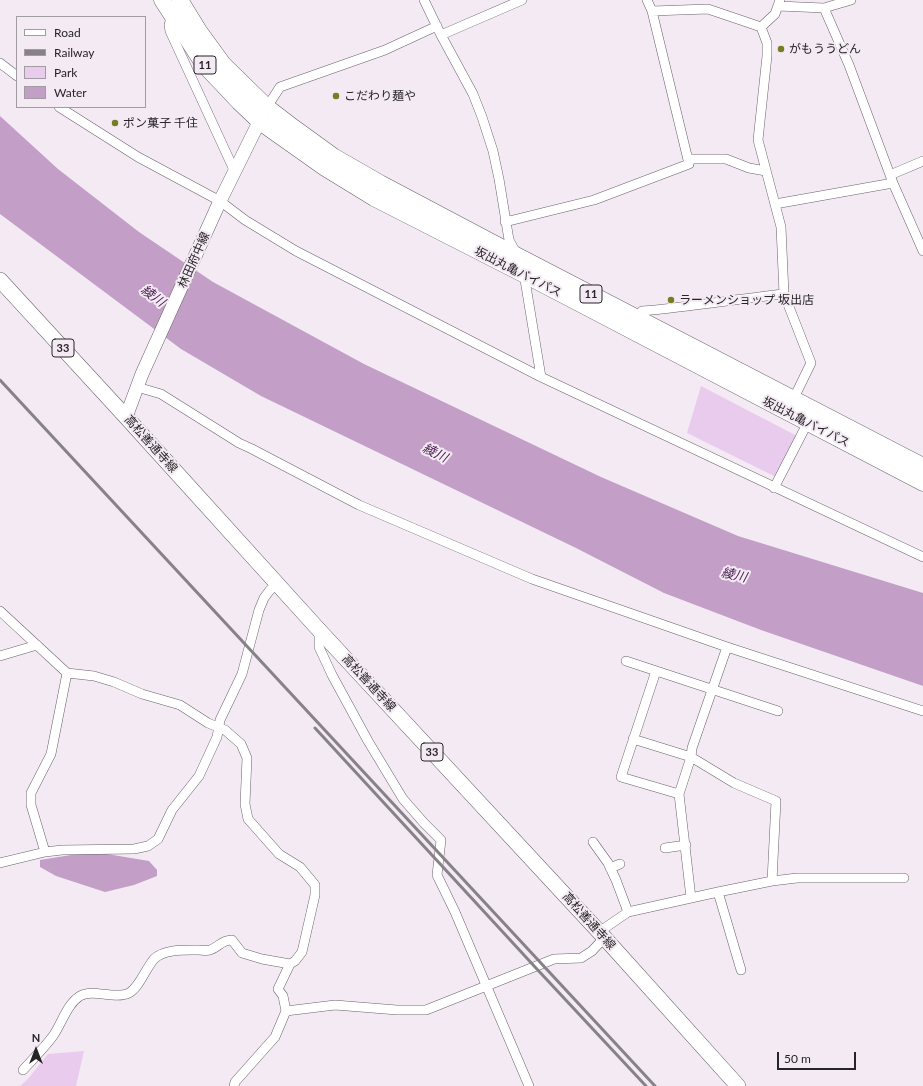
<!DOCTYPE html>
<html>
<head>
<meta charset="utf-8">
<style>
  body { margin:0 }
  #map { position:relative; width:923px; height:1086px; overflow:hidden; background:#f3eaf4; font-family:Lato,sans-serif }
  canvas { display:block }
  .legend { position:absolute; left:16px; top:16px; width:130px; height:92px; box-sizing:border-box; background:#f3eaf4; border:1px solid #a19ba2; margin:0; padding:5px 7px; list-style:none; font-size:12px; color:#272427 }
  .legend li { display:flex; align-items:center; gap:8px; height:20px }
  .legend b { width:20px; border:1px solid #a19ba2 }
  .north { position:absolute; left:16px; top:1030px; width:40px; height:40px; -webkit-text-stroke:3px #f3eaf4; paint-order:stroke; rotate:0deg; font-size:11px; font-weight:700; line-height:16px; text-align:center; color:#272427 }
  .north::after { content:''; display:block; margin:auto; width:14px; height:18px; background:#272427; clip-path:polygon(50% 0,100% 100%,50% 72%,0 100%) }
  .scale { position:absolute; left:777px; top:1052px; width:79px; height:18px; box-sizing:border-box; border:2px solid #272427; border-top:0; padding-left:5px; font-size:12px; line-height:14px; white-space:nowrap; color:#272427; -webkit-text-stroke:3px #f3eaf4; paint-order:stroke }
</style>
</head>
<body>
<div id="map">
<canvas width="923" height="1086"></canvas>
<ul class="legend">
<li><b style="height:5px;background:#fff"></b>Road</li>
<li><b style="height:5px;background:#878288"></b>Railway</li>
<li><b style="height:11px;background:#e9cbee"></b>Park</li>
<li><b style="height:11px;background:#c39fc8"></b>Water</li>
</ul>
<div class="north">N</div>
<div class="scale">50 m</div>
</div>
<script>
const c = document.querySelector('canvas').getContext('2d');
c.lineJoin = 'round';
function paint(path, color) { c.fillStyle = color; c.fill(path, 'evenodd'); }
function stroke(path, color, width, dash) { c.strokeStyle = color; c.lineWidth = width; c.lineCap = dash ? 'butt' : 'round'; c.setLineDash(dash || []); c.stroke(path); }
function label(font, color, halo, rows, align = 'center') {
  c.font = font + ' Lato,"Noto Sans JP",sans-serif'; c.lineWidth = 4; c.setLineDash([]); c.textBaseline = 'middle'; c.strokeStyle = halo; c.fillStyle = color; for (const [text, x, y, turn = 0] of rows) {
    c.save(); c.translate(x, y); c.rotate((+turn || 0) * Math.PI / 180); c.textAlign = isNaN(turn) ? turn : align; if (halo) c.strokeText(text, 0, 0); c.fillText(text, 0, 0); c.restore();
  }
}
const green = new Path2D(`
  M 701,386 L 797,436 L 776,477 L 687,433 Z
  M 84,1051 L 76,1086 L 20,1086 L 27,1080 L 48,1054 Z`);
const water = new Path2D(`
  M 0,116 L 58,169 L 139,232 L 213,282 L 364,364 L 601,477 L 738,536 L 923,593 L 923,686 L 761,630 L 664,593 L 576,548 L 261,396 L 181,349 L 0,214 Z
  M 101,853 L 149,861 L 157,870 L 157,876 L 134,885 L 105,892 L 56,876 L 40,867 L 40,860 L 77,854 Z`);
const minor = new Path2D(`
  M 424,0 L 441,35 L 473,94 L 482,117 L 493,151 L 499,179 L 509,240 L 516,253
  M 647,0 L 652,11 L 708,9 L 761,27
  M 778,6 L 824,8 L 851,0
  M 824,8 L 849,65 L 893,183 L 923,251
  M 172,15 L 169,25 L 170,31 L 235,172
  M 761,27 L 767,43 L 767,56 L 758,140 L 781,227 L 784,294 L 811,363 L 792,402
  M 761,27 L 775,14 L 780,0
  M 441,35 L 522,0
  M 0,63 L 17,76
  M 59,107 L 138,157 L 220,201 L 245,220 L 296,251 L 541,377 L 923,557
  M 267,107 L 280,87 L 385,50 L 437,26
  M 689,159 L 726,159 L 749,168 L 766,171
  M 890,175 L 923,161
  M 775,204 L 893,183
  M 505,222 L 594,200 L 689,164 L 652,11
  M 524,274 L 541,377
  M 642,311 C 690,307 737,299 784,294
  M 137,387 L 161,394 L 239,443 L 252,449 L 359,505 L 532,579 L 727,647 L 923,711
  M 774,488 L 808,422
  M 0,611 L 67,673 L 94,676 L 114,682 L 142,694 L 180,705 L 208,723 L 225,730 L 241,744 L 247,758 L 245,804 L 248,819 L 279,854 L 300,867 L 315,885 L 315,895 L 302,952 L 295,961 L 290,964 L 278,989 L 283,996 L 286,1011 L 335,1005 L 397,1010 L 426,1010 L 554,959 L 581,958 L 592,951 L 604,938
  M 319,630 L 319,647 L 332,675 L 368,741 L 403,799 L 424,823 L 441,840 L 437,875 L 455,912 L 529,1086
  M 0,656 L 37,645
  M 626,661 L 778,711
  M 656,671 L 621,777 L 679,794
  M 633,739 L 691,757 L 734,783 L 776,801 L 772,881
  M 593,842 L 608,863 L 616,880 L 628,912
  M 665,848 L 686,845
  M 45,852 L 31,805 L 31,793 L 51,754 L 67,673
  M 0,863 L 45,852 L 62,850 L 134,849 L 148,846 L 158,839 L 172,810 L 199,776 L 217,737 L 220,720 L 242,674 L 259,610 L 264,598 L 270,590 L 277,584
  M 610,868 L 620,864
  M 718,892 L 741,970
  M 691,898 L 679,794 L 691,757 L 692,748 L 727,647
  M 599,932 L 628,912 L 718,892 L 772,881 L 797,878 L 904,878
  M 23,1070 C 33,1059 44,1048 53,1036 C 62,1023 67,1004 80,996 C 93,988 115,1000 129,993 C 139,988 146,968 154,959 C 164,949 185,950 198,950 C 202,950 207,951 210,950 C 219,947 221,940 232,940 L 242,953 L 262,959 L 290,964
  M 234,1086 L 235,1082 L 275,1037 L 286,1011`);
const secondary = new Path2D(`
  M 126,417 L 142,374 L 220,201 L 263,114`);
const primary = new Path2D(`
  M 0,280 L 126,417 L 319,630 L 602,935 L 738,1086`);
const trunk = new Path2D(`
  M 162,0 L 204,65 L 239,102 L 260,122 L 325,168 L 374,198 L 525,275 L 923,483
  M 180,0 L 199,31 L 223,64 L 267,107 L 293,127 L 333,156 L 380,183 L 518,256 L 923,466`);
const rail = new Path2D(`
  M 0,380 L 655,1086
  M 315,728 L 535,967 L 646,1086`);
const markers = [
  [781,49,4,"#777b23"],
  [336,96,4,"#777b23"],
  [115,123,4,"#777b23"],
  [671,300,4,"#777b23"]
];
const shields = [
  [205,65,22],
  [591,294,22],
  [63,348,22],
  [432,752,22]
];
const shieldNames = [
  ["11",205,65],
  ["11",591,294],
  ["33",63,348],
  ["33",432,752]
];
const poiNames = [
  ["がもううどん",789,49],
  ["こだわり麺や",344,96],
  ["ポン菓子 千住",123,123],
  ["ラーメンショップ 坂出店",679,300]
];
const streetNames = [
  ["林田府中線",194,260,-66],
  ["坂出丸亀バイパス",518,272,27],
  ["坂出丸亀バイパス",806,422,27],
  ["高松善通寺線",151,444,48],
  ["高松善通寺線",369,683,47],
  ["高松善通寺線",589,921,48]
];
const waterNames = [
  ["綾川",153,296,37],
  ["綾川",435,453,26],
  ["綾川",734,575,13]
];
paint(green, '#e9cbee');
paint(water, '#c39fc8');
stroke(minor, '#69616a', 10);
stroke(secondary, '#69616a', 14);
stroke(primary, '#69616a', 16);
stroke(trunk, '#69616a', 17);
stroke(minor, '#fff', 9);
stroke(secondary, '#fff', 13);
stroke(primary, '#fff', 15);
stroke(trunk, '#fff', 16);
stroke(rail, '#878288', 3);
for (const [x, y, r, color] of markers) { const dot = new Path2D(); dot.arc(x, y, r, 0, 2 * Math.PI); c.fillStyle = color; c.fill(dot); stroke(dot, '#f3eaf4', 1.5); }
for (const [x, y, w] of shields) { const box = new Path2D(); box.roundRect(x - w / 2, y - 9, w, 18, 3); c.fillStyle = '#f3eaf4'; c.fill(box); stroke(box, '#272427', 1); }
label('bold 11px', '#272427', null, shieldNames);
label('12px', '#272427', '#f3eaf4', poiNames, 'left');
label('12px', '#272427', '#f3eaf4', streetNames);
label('italic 13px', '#45194c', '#f3eaf4', waterNames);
</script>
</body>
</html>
